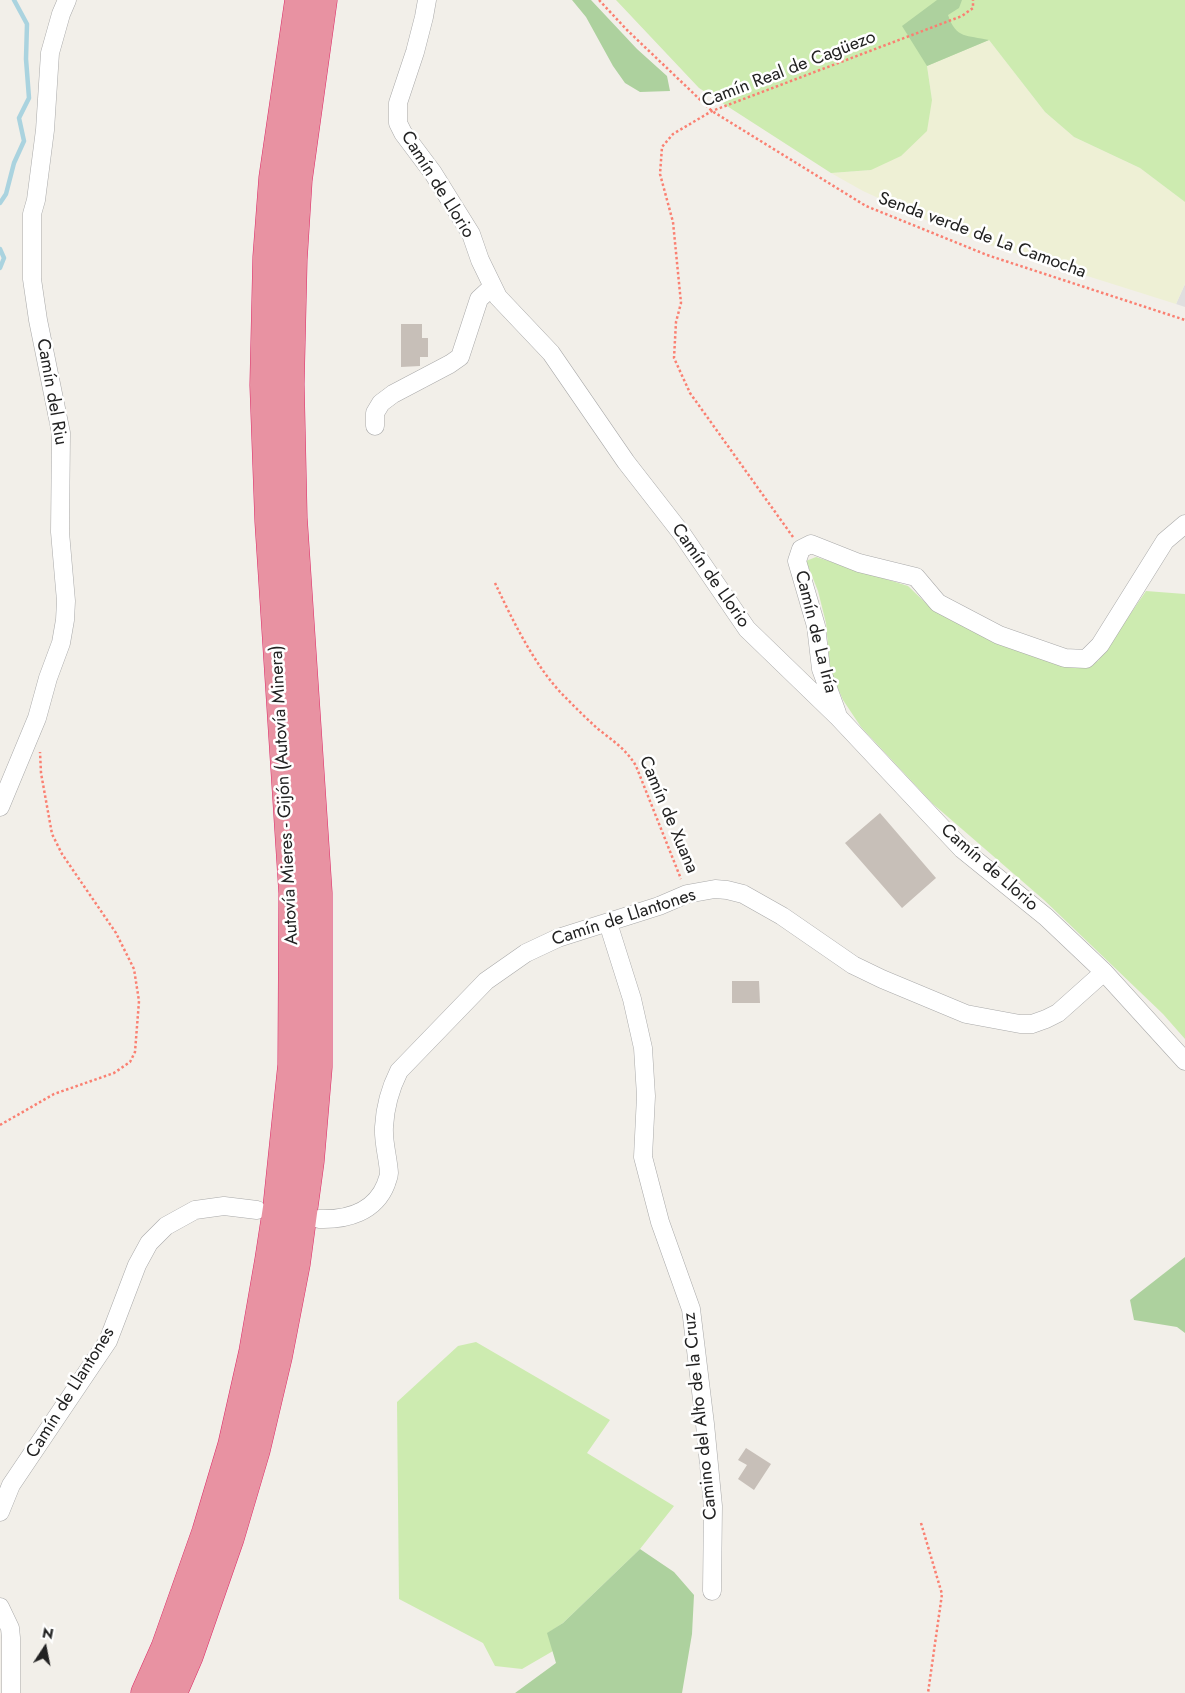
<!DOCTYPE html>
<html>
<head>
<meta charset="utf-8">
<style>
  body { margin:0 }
  #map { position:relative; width:1185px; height:1693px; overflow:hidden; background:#f2efe9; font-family:Jost,sans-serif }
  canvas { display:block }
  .north { position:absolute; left:20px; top:1623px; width:50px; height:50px; -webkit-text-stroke:4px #fff; paint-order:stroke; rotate:11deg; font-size:14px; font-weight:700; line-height:20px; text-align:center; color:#222 }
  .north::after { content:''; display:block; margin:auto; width:18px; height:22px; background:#222; clip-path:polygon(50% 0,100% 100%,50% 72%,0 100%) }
</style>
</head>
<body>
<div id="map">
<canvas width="1185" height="1693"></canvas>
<div class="north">N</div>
</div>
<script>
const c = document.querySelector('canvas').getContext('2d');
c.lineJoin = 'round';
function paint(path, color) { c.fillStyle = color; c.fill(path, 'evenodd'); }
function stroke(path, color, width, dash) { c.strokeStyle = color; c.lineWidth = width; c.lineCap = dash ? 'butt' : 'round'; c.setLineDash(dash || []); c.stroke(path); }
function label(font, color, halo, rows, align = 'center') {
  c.font = font + ' Jost,sans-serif'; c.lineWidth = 5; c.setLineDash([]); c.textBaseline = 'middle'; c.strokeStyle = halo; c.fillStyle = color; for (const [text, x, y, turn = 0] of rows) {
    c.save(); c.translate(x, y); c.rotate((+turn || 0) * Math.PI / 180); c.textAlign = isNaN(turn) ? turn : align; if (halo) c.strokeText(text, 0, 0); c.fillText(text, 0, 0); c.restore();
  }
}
const residential = new Path2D(`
  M 1185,284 L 1185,307 L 1176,304 Z`);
const farmland = new Path2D(`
  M 989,40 L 1045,112 L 1074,137 L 1140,168 L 1185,202 L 1185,284 L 1176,304 L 986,244 L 926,220 L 863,191 L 831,173 L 871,170 L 932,100 L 927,66 Z`);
const grass = new Path2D(`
  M 616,0 L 1185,0 L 1185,202 L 1140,168 L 1074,137 L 1045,112 L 989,40 L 927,66 L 932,100 L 927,131 L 901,156 L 871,170 L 831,173 L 699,88 Z
  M 816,557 L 908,586 L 934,611 L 990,640 L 1077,668 L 1098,661 L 1146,591 L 1185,594 L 1185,1039 L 1163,1014 L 1044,900 L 933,804 L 861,727 L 843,700 L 830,670 L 826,623 L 818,591 L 806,561 Z
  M 476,1342 L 610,1420 L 587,1453 L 674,1506 L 640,1549 L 563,1623 L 548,1633 L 553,1651 L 522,1669 L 495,1666 L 483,1643 L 399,1599 L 397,1402 L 458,1346 Z`);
const forest = new Path2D(`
  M 572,0 L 591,0 L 637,49 L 667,76 L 670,91 L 640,92 L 625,83 L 613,66 L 586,17 Z
  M 937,0 L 962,0 L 959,8 L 948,15 C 956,39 967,35 989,40 L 927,66 L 902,26 Z
  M 1185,1257 L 1185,1333 L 1177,1327 L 1134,1320 L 1130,1300 Z
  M 640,1549 L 674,1572 L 694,1595 L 692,1634 L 682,1693 L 515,1693 L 556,1663 L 547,1633 L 563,1623 Z`);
const stream = new Path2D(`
  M 0,203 L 6,194 L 14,163 L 24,141 L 19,118 L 29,98 L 26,59 L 27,24 L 14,0
  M 0,249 L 4,258 L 0,268`);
const building = new Path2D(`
  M 401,324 L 422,324 L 422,338 L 428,338 L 428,357 L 420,357 L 420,366 L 401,367 Z
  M 880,813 L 936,878 L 902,908 L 845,843 Z
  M 732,981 L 759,981 L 760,1003 L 732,1003 Z
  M 746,1448 L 771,1464 L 754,1490 L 738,1479 L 747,1465 L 738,1460 Z`);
const path = new Path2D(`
  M 599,0 L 627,30 L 712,111 L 866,206 L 987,255 L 1185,320
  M 793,537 L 690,393 L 674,358 L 676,322 L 681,303 L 673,222 L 660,174 L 662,147 L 673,134 L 712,111 L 962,16 L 973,8 L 973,0
  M 495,583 C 513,621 535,667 565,697 C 576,708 587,719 598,729 C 612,740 627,750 636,766 L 681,879
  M 0,1125 L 54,1094 L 114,1073 L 130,1062 L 135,1052 L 139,1001 L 134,969 L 116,933 L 62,854 L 52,834 L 41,773 L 40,752
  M 921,1523 L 942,1594 L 928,1693`);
const minor = new Path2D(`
  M 427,0 L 424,17 L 415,52 L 398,103 L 398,123 L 403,133 L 433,173 L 471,234 L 480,260 L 498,297 L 551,353 L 626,462 L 682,534 L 747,629 L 839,718 L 962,849 L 1046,917 L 1104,972 L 1185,1061
  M 375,426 L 375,413 L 381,403 L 393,394 L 450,364 L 460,357 L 479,299 L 492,287
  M 837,713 L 821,669 L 816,626 L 797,561 L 801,549 L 811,544 L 859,563 L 916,577 L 938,603 L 999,635 L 1065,658 L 1086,659 L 1100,645 L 1165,541 L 1185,524
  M 0,807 L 37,718 L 48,678 L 61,643 L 65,620 L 66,601 L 60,532 L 61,433 L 38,320 L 32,279 L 32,214 L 36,200 L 45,130 L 50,53 L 61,14 L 67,0
  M 608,923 L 632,999 L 643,1048 L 646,1096 L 643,1157 L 660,1222 L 691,1309 L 705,1424 L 713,1506 L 712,1591
  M 319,1219 C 347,1220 375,1212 386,1184 C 387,1180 389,1177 389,1173 C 388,1157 383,1142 384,1127 C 385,1107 390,1089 399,1071 L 486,981 L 526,953 L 558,938 L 659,906 L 687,894 L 715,889 L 727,890 L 743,894 L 782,916 L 853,965 L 882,979 L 966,1014 L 1020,1024 L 1032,1024 L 1046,1019 L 1058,1013 L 1104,972
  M 0,1512 L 11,1485 L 108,1341 L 137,1265 L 149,1243 L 166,1226 L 195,1210 L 224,1206 L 257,1210
  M 0,1607 L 10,1628 L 11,1638 L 11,1693`);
const motorway = new Path2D(`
  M 145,1693 L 165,1648 L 206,1532 L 232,1445 L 253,1352 L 269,1260 L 277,1208 L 292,1065 L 293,893 L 269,521 L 264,385 L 267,257 L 273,178 L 299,0
  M 173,1693 L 189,1656 L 230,1538 L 256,1450 L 278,1357 L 296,1264 L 310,1161 L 318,1067 L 318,893 L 293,518 L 290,384 L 293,259 L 298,180 L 323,0`);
const streetNames = [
  ["Camín Real de Cagüezo",789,70,-21],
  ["Camín de Llorio",437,185,58],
  ["Senda verde de La Camocha",982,236,20],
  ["Camín del Riu",51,392,80],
  ["Camín de Llorio",710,576,55],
  ["Camín de La Iría",815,632,76],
  ["Autovía Mieres - Gijón (Autovía Minera)",285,795,-93],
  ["Camín de Xuana",668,815,67],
  ["Camín de Llorio",989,868,41],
  ["Camín de Llantones",624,918,-18],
  ["Camín de Llantones",71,1393,-58],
  ["Camino del Alto de la Cruz",701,1416,-96]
];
paint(residential, '#e0dfdf');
paint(farmland, '#eef0d5');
paint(grass, '#cdebb0');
paint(forest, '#add19e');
stroke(stream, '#aad3df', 4.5);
paint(building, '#c7bfb8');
stroke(minor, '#a9a9a9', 19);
stroke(motorway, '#dc2a67', 29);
stroke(path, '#fa8072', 2.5, [2.5, 2.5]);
stroke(minor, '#fff', 18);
stroke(motorway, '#e892a2', 28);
label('18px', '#222', '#fff', streetNames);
</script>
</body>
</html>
